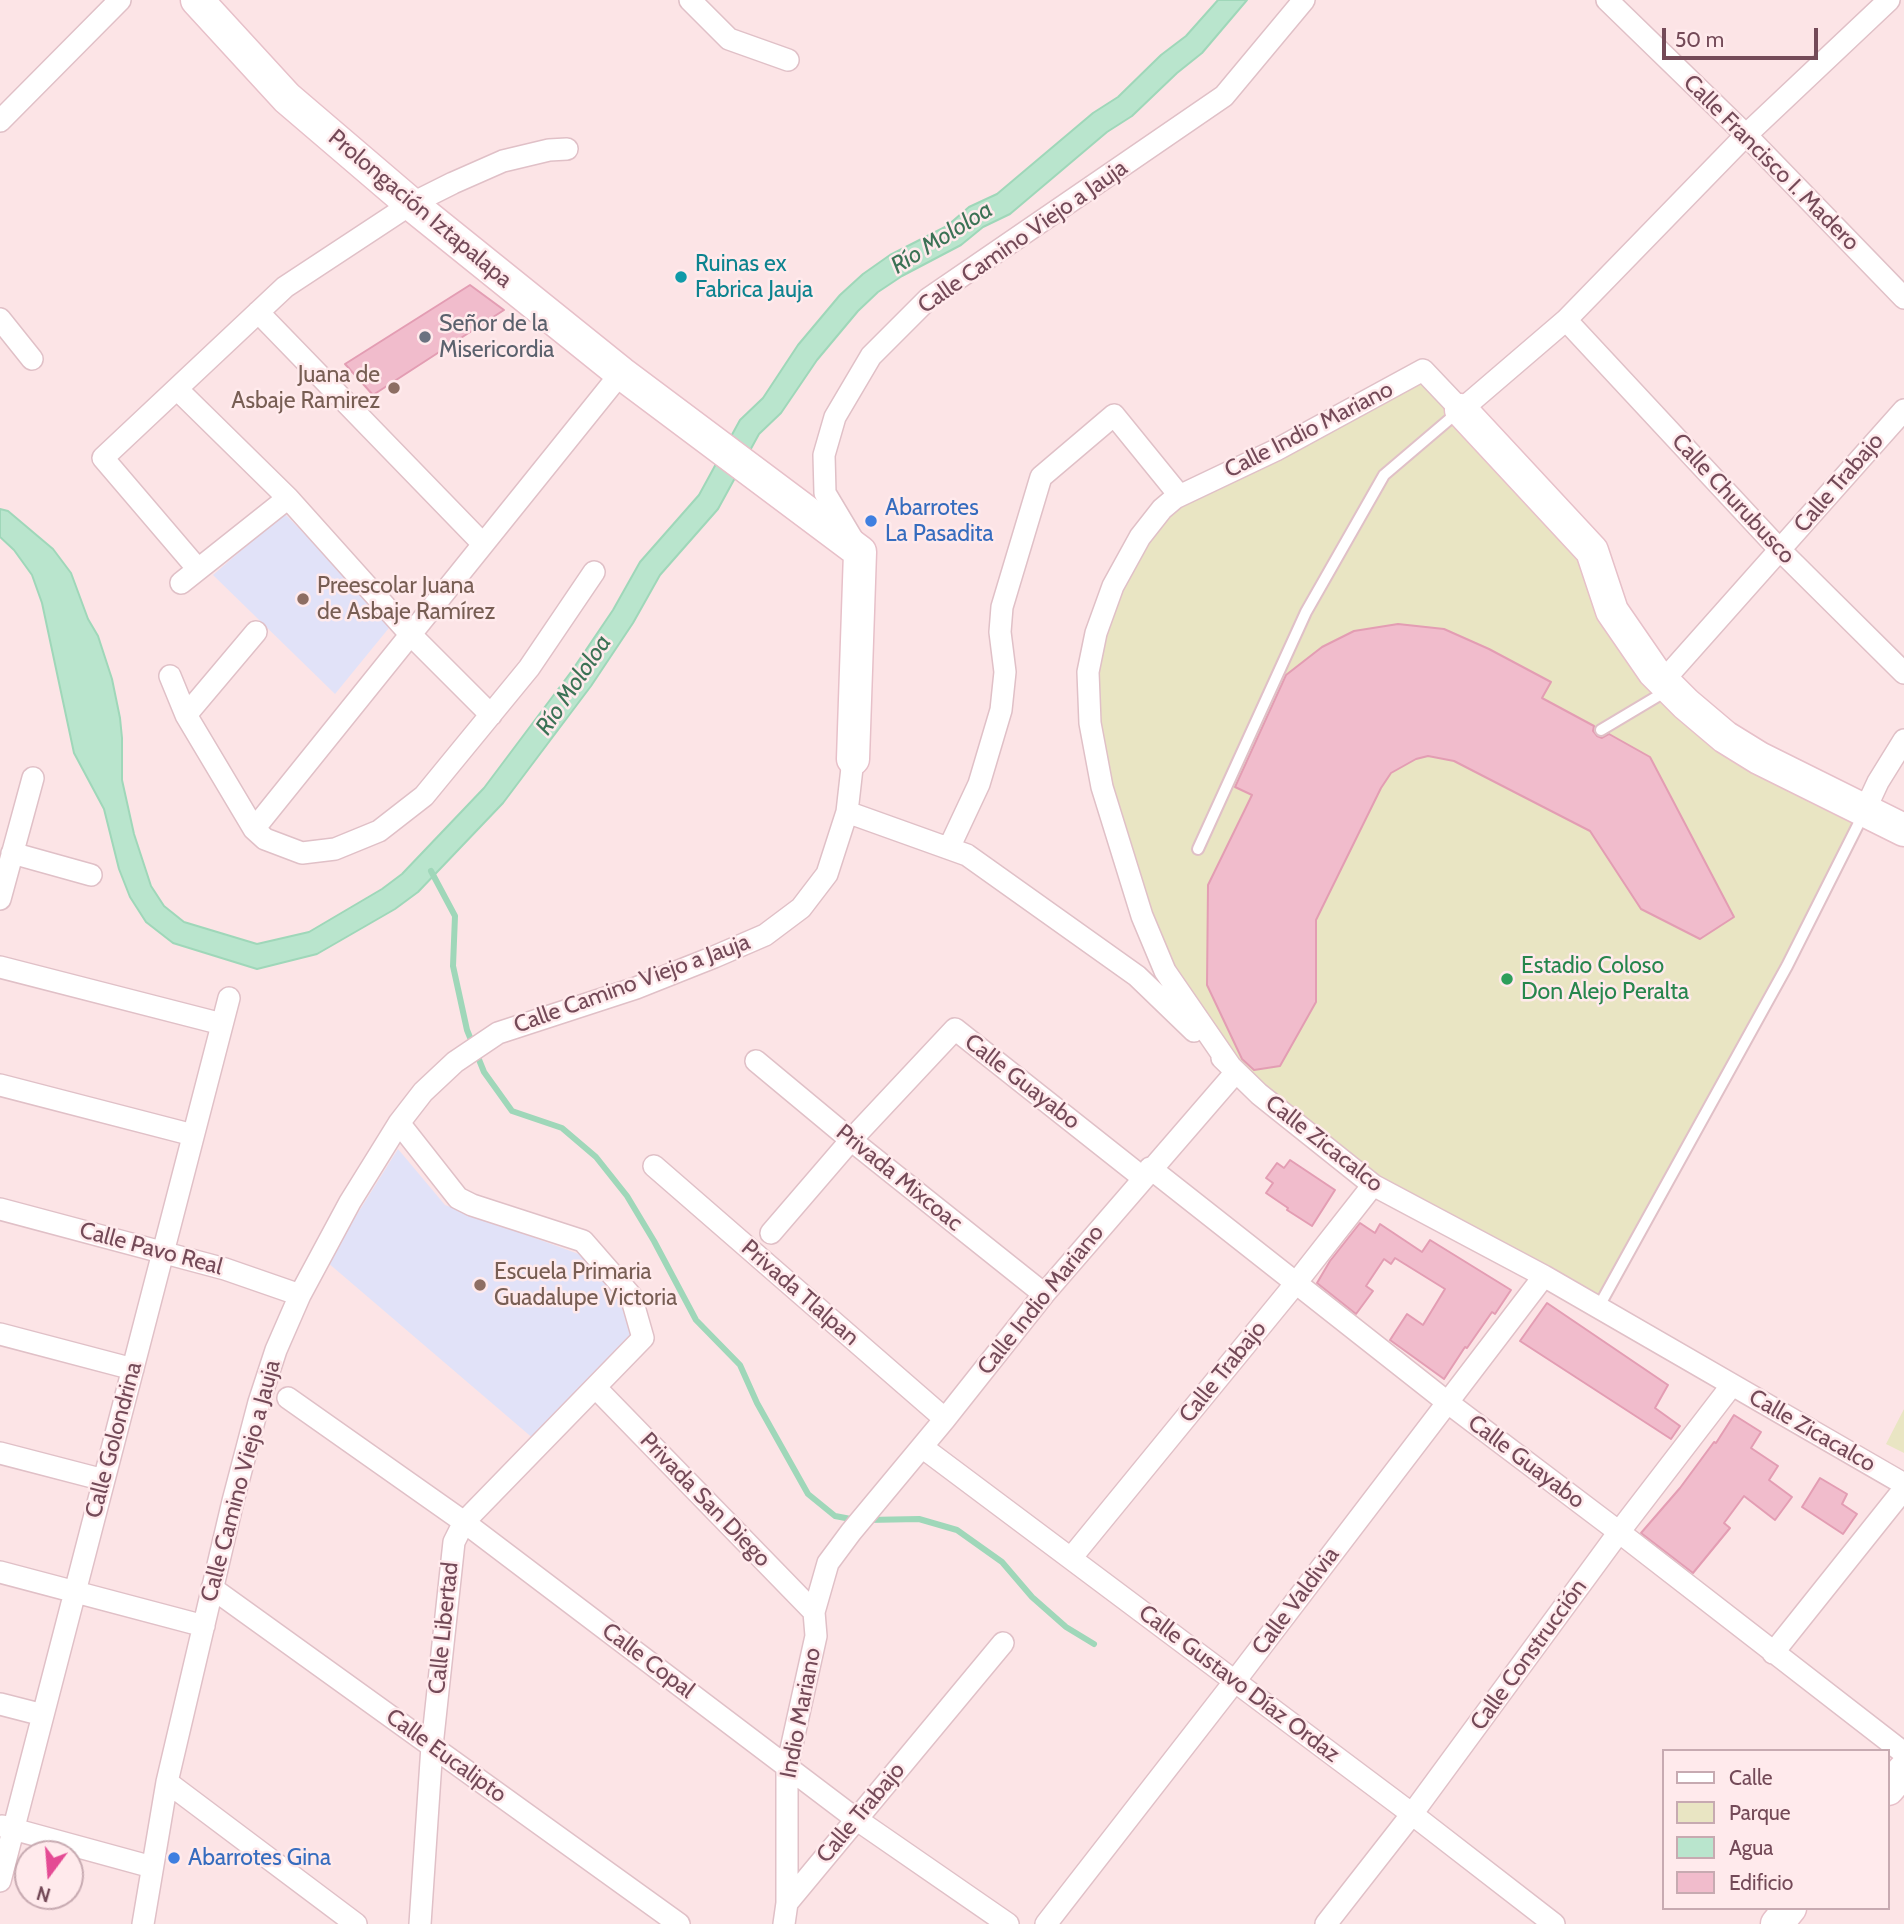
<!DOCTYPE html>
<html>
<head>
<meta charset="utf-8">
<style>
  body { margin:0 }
  #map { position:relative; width:1904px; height:1924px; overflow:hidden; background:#fce4e6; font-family:Cabin,sans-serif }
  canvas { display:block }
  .legend { position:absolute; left:1662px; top:1749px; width:228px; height:161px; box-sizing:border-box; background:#ffeaec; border:2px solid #c7aab1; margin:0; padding:9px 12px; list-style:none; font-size:21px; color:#744a58 }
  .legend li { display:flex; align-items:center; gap:14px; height:35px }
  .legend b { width:35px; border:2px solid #c7aab1 }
  .north { position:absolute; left:14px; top:1840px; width:70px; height:70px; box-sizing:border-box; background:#ffeaec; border:2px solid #c7aab1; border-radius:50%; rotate:196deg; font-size:19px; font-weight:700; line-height:28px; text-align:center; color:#744a58 }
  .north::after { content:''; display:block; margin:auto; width:24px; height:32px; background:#e44b94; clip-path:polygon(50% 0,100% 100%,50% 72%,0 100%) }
  .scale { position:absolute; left:1662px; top:28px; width:156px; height:32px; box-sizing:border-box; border:4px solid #744a58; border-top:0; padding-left:9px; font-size:21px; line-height:24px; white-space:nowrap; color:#744a58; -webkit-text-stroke:5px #ffeaec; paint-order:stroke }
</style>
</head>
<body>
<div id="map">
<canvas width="1904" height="1924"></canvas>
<ul class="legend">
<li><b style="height:9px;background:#fff"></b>Calle</li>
<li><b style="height:19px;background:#e9e5c3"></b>Parque</li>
<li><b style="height:19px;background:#b9e5cd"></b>Agua</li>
<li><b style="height:19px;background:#f1bccc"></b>Edificio</li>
</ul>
<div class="north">N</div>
<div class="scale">50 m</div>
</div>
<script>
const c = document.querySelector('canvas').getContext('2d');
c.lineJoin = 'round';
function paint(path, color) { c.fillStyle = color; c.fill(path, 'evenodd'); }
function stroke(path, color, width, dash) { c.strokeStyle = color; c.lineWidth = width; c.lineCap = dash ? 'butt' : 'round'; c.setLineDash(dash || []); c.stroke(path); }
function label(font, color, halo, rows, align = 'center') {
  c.font = font + ' Cabin,sans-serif'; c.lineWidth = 5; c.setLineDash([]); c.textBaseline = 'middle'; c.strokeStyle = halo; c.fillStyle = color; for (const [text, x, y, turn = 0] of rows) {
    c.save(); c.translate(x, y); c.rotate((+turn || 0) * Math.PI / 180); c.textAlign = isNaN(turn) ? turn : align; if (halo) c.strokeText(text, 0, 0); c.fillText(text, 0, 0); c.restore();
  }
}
const education = new Path2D(`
  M 284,513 L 393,623 L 335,694 L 213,575 Z
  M 398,1149 L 445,1205 L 584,1256 L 627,1308 L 633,1337 L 535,1440 L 327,1262 Z`);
const green = new Path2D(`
  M 1423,370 L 1592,551 L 1663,681 L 1865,810 L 1598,1308 L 1373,1185 L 1259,1094 L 1165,971 L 1102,787 L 1096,633 L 1162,509 Z
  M 1904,1409 L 1904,1453 L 1886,1444 Z`);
const water = new Path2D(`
  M 1218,0 L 1247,0 L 1202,53 L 1177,73 L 1132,116 L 1107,132 L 1010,214 L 983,227 L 961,245 L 902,276 L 878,292 L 858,311 L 817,360 L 781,413 L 759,434 L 718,509 L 660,575 L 633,623 L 591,686 L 503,803 L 418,892 L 395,909 L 317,954 L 257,969 L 173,943 L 146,922 L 130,897 L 119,869 L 104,809 L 74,753 L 42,603 L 32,575 L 14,550 L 0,537 L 0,509 L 8,511 L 53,549 L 71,573 L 88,619 L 98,636 L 112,679 L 120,718 L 122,738 L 122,780 L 134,834 L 151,886 L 164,906 L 184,922 L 257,944 L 309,932 L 382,889 L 402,874 L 484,788 L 571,672 L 613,610 L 640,562 L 699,495 L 740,420 L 763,398 L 798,345 L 840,295 L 863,274 L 890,255 L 947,226 L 969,207 L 997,194 L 1093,113 L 1118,97 L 1161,55 L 1186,36 Z`);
const stream = new Path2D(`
  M 431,871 L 455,916 L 453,966 L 467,1030 L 484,1072 L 512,1111 L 562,1128 L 596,1157 L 627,1196 L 654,1241 L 696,1320 L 740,1365 L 757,1403 L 808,1494 L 835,1516 L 856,1520
  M 867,1520 L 919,1519 L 957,1530 L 1002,1562 L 1032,1597 L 1066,1627 L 1094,1644`);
const building = new Path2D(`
  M 470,285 L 504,310 L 373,395 L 345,364 Z
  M 1398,624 L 1444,629 L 1489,649 L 1551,682 L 1542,698 L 1594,726 L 1593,731 L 1597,736 L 1602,738 L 1609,734 L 1650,757 L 1734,917 L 1700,939 L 1641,909 L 1590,831 L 1454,761 L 1428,756 L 1416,759 L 1391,773 L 1381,788 L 1316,920 L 1316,1002 L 1280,1066 L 1254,1070 L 1242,1059 L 1207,985 L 1208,885 L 1252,795 L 1235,787 L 1286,675 L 1322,647 L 1354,631 Z
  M 1290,1160 L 1335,1190 L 1312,1226 L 1287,1210 L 1288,1208 L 1266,1193 L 1273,1183 L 1266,1178 L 1277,1163 L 1284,1168 Z
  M 1360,1223 L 1375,1233 L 1380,1224 L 1422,1252 L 1430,1240 L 1511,1290 L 1495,1314 L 1492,1312 L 1467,1348 L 1465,1347 L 1444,1379 L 1390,1340 L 1407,1314 L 1423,1325 L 1445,1289 L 1395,1258 L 1391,1264 L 1384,1259 L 1366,1286 L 1373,1291 L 1356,1314 L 1317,1283 L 1330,1261 Z
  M 1547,1303 L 1668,1385 L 1655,1408 L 1680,1426 L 1671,1439 L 1520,1341 Z
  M 1734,1415 L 1761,1432 L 1751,1448 L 1778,1466 L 1769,1480 L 1792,1497 L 1775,1520 L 1744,1496 L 1724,1523 L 1730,1528 L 1693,1573 L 1641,1533 L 1680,1488 L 1714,1442 L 1716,1443 Z
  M 1820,1478 L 1847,1494 L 1842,1504 L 1857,1514 L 1843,1534 L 1802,1507 Z`);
const lane = new Path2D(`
  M 1601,730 L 1668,690
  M 1198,849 L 1306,612 L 1384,475 L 1458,412
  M 1598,1308 L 1787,966 L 1864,813`);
const street = new Path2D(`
  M 690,0 L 729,39 L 788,60
  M 1607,0 L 1746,135 L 1904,298
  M 0,121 L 120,0
  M 258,312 L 483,544
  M 0,319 L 32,359
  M 1566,320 L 1780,550 L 1904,673
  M 178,390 L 288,498 L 410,634 L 491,715
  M 853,540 L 825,493 L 824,455 L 835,417 L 871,356 L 928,299 L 1224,96 L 1304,0
  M 197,568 L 103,458 L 285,287 L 411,204 L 453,183 L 503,161 L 549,150 L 567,149
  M 181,583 L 288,498
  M 170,676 L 186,715 L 254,829 L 265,839 L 302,853 L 335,849 L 379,831 L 424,796 L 529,668 L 594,572
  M 1663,681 L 1904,410
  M 186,715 L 256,632
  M 1865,810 L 1878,782 L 1904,740
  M 847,812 L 967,855 L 1137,976 L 1194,1031
  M 254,829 L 621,373
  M 949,848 L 979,784 L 1001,710 L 1005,672 L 1000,632 L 1002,607 L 1041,477 L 1114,415 L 1179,495
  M 12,853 L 91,875
  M 0,899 L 33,778
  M 0,967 L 222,1024
  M 1222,1058 L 1259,1094 L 1373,1185 L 1544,1276 L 1904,1484
  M 756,1061 L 851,1140 L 1044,1294
  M 1231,1067 L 1165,971 L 1142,916 L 1102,787 L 1090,723 L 1088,672 L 1096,633 L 1113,586 L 1140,537 L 1162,509 L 1175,498 L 1276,450 L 1423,370 L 1461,410 L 1566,320 L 1746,135 L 1889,0
  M 0,1085 L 193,1135
  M 399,1123 L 458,1198 L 472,1205 L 583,1241 L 631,1296 L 643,1338 L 464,1522 L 454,1542 L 432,1746 L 420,1924
  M 654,1166 L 945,1419
  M 1150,1168 L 1447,1402 L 1619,1532 L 1904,1753
  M 0,1209 L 225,1269 L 300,1295
  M 771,1233 L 851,1140 L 955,1029 L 1142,1177
  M 0,1334 L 133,1369
  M 596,1388 L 814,1612
  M 288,1398 L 464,1522 L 856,1819 L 1008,1924
  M 922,1447 L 1412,1814 L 1554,1924
  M 0,1453 L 104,1480
  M 1071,1558 L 1296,1283 L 1373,1185
  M 0,1572 L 204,1626
  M 212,1588 L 679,1924
  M 1773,1653 L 1904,1489
  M 0,1704 L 43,1715
  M 167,1782 L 356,1924
  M 2,1826 L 152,1867
  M 0,1881 L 229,998
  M 787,1903 L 787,1767 L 816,1636 L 814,1612 L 828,1563 L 851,1532 L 945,1419 L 1044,1294 L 1236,1072
  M 143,1924 L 167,1782 L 233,1501 L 259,1402 L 276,1350 L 300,1295 L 350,1202 L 399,1123 L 423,1092 L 455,1062 L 498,1033 L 636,988 L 714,957 L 765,935 L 801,908 L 827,874 L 847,812 L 853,759
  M 784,1924 L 787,1903 L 1003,1643
  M 1046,1924 L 1235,1681 L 1544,1276
  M 1326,1924 L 1412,1814 L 1619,1532 L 1732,1385`);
const secondary = new Path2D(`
  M 197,0 L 287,98 L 411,204 L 621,373 L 860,552 L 853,759
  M 1461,410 L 1592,551 L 1612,611 L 1654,672 L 1686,704 L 1725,737 L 1759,758 L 1904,830
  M 1888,1789 L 1904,1770
  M 1777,1924 L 1790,1908`);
const markers = [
  [681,277,7,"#0f9aa8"],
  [425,337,7,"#6b7280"],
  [394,388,7,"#8d6e63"],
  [871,521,7,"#3f7fe0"],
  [303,599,7,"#8d6e63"],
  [1507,979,7,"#2e9e5b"],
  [480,1285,7,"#8d6e63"],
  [174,1858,7,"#3f7fe0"]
];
const streetNames = [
  ["Calle Francisco I. Madero",1771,163,45],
  ["Prolongación Iztapalapa",420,209,40],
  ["Calle Camino Viejo a Jauja",1023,237,-35],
  ["Calle Indio Mariano",1309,430,-27],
  ["Calle Trabajo",1839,483,-49],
  ["Calle Churubusco",1733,499,47],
  ["Calle Camino Viejo a Jauja",632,984,-20],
  ["Calle Guayabo",1022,1082,38],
  ["Calle Zicacalco",1324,1144,38],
  ["Privada Mixcoac",899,1178,39],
  ["Calle Pavo Real",151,1249,15],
  ["Privada Tlalpan",800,1293,41],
  ["Calle Indio Mariano",1041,1300,-51],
  ["Calle Trabajo",1223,1372,-51],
  ["Calle Zicacalco",1812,1431,30],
  ["Calle Golondrina",114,1440,-75],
  ["Calle Guayabo",1526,1462,37],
  ["Calle Camino Viejo a Jauja",241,1481,-75],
  ["Privada San Diego",705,1500,46],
  ["Calle Valdivia",1296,1601,-53],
  ["Calle Libertad",444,1628,-84],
  ["Calle Construcción",1529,1655,-54],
  ["Calle Copal",648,1661,37],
  ["Calle Gustavo Díaz Ordaz",1239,1684,37],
  ["Indio Mariano",801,1713,-79],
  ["Calle Eucalipto",446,1756,36],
  ["Calle Trabajo",861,1813,-50]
];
const cultureNames = [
  ["Ruinas ex",695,264],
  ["Fabrica Jauja",695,290]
];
const worshipNames = [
  ["Señor de la",439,324],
  ["Misericordia",439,350]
];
const educationNames = [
  ["Juana de",380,375,"right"],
  ["Asbaje Ramirez",380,401,"right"],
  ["Preescolar Juana",317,586],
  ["de Asbaje Ramírez",317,612],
  ["Escuela Primaria",494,1272],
  ["Guadalupe Victoria",494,1298]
];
const shopNames = [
  ["Abarrotes",885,508],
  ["La Pasadita",885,534],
  ["Abarrotes Gina",188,1858]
];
const leisureNames = [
  ["Estadio Coloso",1521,966],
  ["Don Alejo Peralta",1521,992]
];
const waterNames = [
  ["Río Mololoa",942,238,-32],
  ["Río Mololoa",574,685,-56]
];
paint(education, '#e1e2f8');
paint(green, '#e9e5c3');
paint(water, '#b9e5cd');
stroke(water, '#9fd7b9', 2);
stroke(stream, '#9fd7b9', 6);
paint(building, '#f1bccc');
stroke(building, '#e39db3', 2);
stroke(lane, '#e0c0c7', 14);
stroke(street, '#e0c0c7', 24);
stroke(secondary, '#e7c0c9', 35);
stroke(lane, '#fff', 10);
stroke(street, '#fff', 21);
stroke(secondary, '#fff', 32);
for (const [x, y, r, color] of markers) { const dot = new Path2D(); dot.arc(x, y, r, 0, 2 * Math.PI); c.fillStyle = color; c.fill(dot); stroke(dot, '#ffeaec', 2.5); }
label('23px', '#744a58', '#ffeaec', streetNames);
label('23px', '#0d838f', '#ffeaec', cultureNames, 'left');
label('23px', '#5b616d', '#ffeaec', worshipNames, 'left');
label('23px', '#785e54', '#ffeaec', educationNames, 'left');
label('23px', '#366cbe', '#ffeaec', shopNames, 'left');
label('23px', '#27864d', '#ffeaec', leisureNames, 'left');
label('italic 24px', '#3b7255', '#ffeaec', waterNames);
</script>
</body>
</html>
